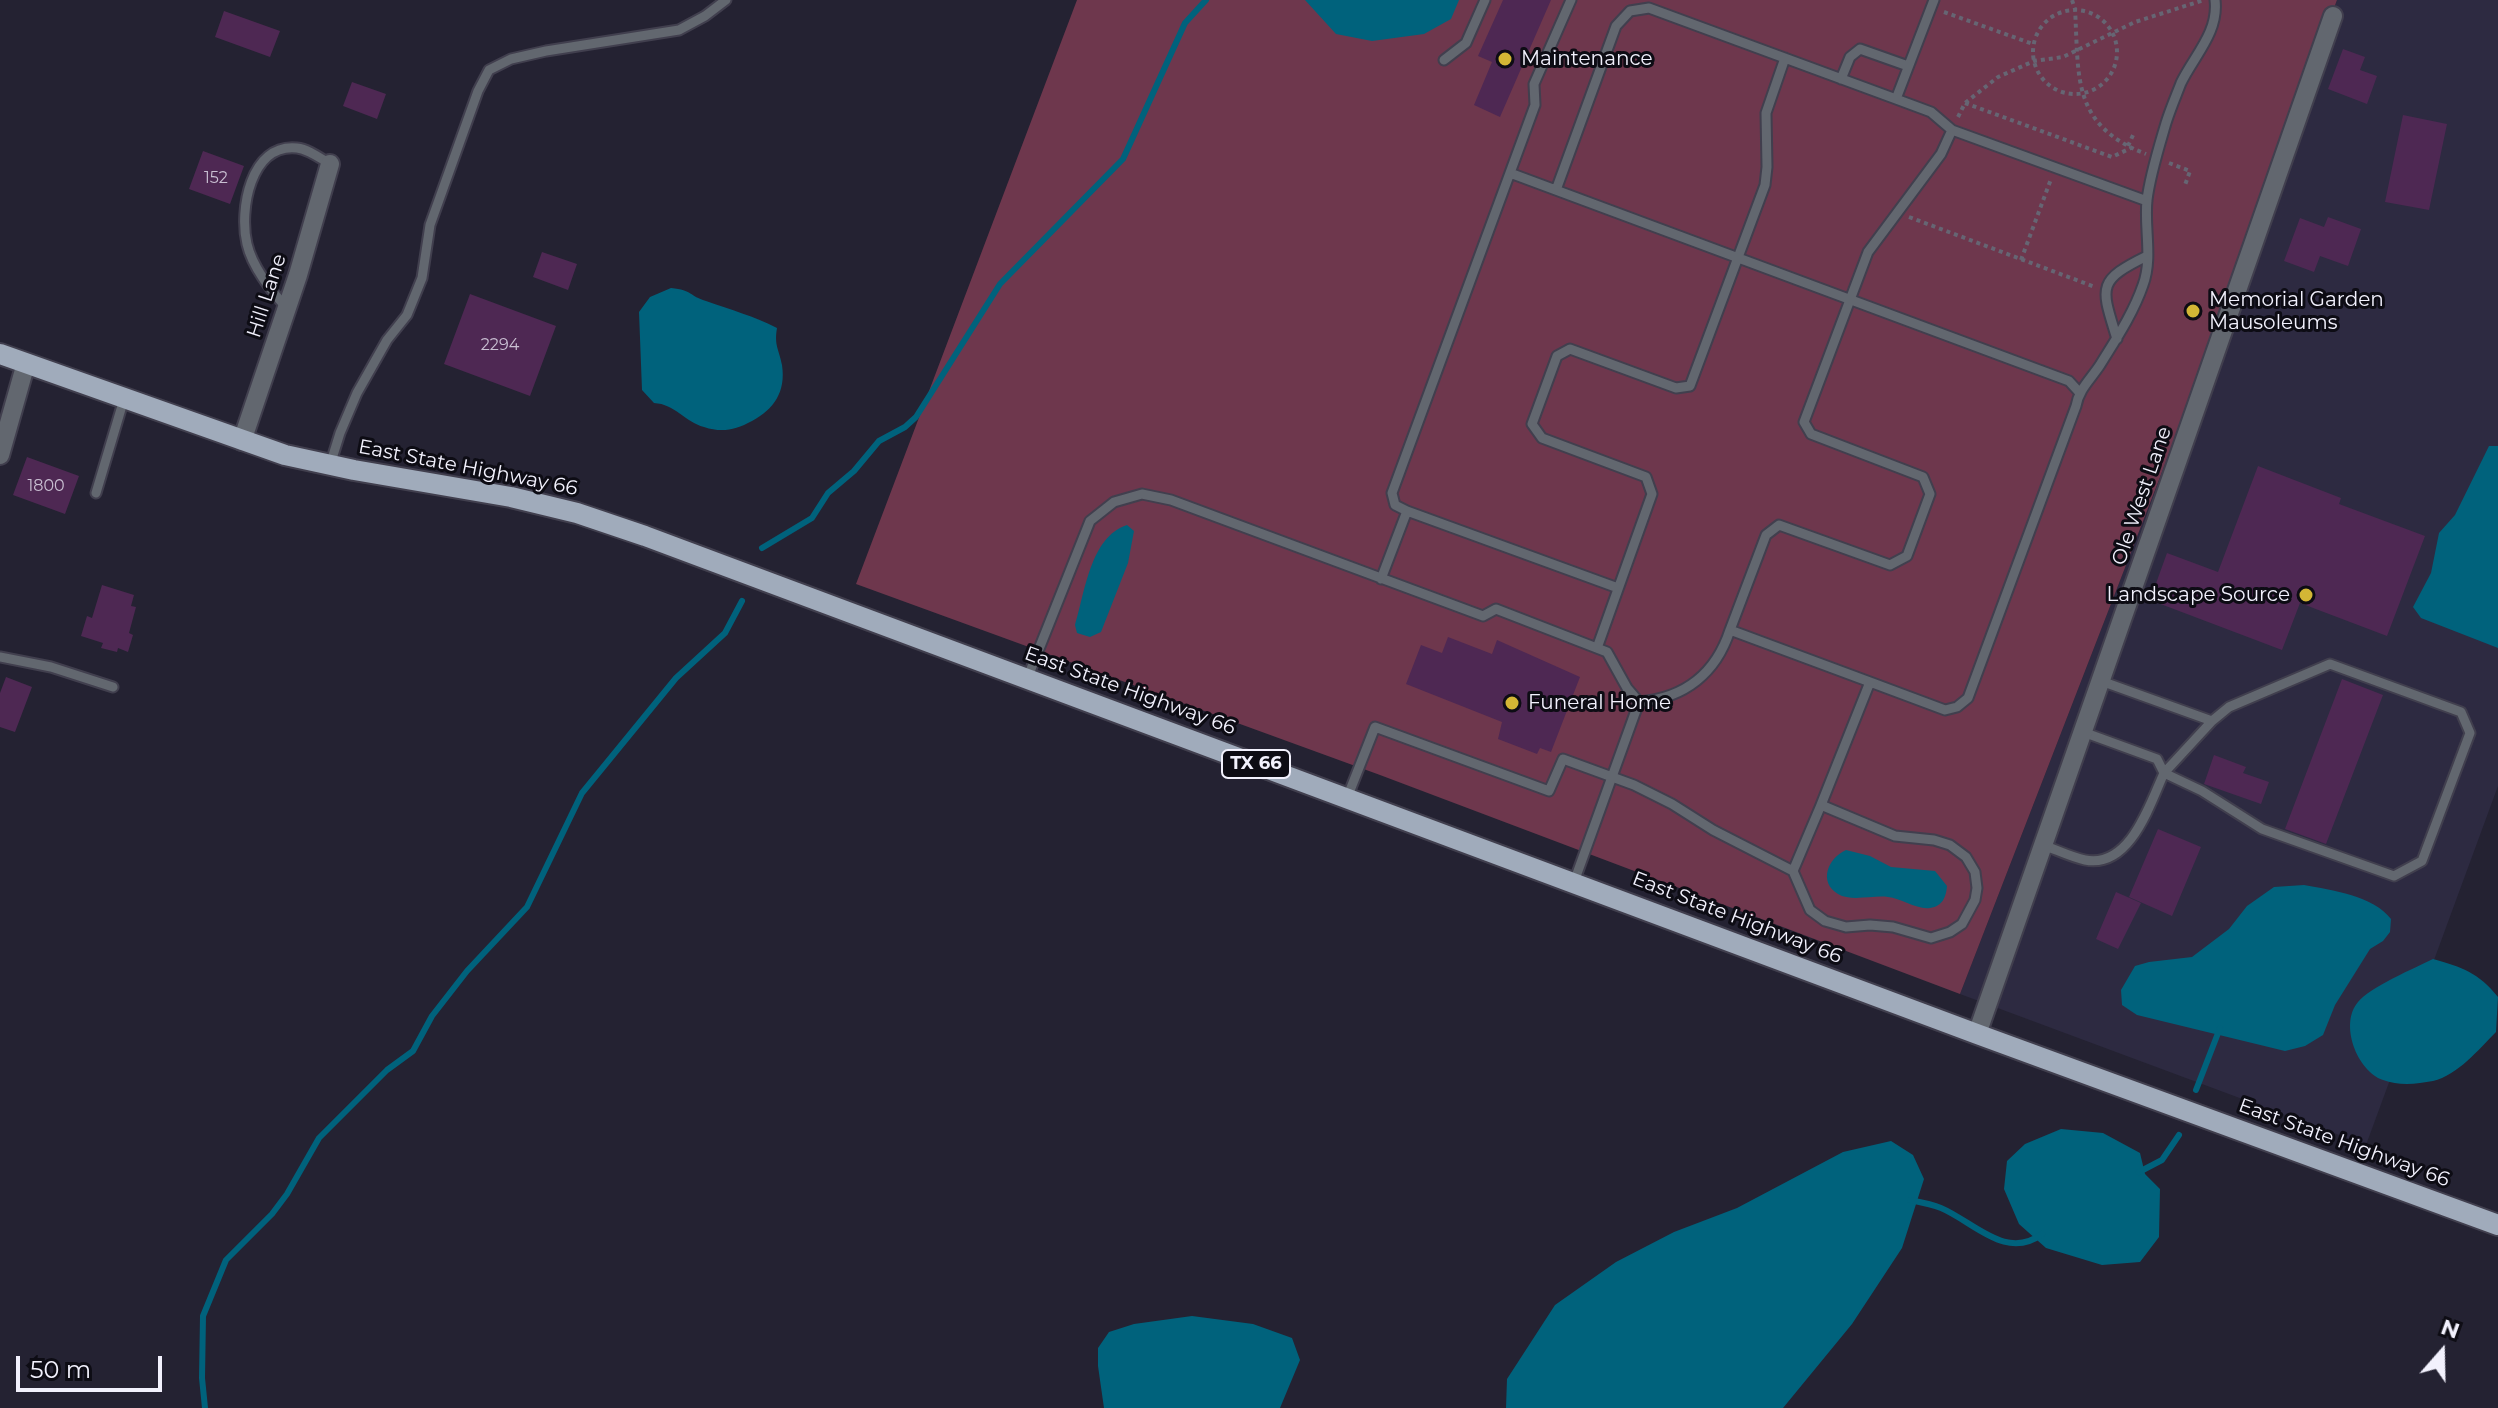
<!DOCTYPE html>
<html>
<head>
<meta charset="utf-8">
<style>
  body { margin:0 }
  #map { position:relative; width:2498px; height:1408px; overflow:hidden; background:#242232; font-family:Montserrat,sans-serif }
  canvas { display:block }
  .north { position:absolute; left:2402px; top:1312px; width:80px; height:80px; -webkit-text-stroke:6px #0d0c14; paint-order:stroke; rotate:20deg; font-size:22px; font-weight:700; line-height:32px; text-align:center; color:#f2f1fd }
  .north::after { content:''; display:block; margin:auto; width:28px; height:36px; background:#f2f1fd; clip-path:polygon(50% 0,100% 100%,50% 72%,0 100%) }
  .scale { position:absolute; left:16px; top:1356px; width:146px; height:36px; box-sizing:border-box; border:4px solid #f2f1fd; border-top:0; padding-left:10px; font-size:24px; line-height:28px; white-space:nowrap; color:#f2f1fd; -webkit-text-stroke:6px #0d0c14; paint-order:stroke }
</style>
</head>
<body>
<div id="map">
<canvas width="2498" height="1408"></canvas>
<div class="north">N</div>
<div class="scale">50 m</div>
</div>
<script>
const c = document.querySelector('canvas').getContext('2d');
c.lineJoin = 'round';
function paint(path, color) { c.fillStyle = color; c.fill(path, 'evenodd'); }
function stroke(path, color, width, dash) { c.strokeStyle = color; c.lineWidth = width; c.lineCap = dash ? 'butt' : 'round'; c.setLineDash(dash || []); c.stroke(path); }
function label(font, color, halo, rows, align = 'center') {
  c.font = font + ' Montserrat,sans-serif'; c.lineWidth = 6; c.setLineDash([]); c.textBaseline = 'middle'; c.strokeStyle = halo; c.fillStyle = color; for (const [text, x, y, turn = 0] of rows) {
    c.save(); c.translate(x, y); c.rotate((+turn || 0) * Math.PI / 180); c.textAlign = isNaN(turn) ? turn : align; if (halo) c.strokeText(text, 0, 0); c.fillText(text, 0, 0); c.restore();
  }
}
const built = new Path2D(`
  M 2337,0 L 2498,0 L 2498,786 L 2366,1145 L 1960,994 L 2188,405 Z`);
const green = new Path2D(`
  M 1077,0 L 2337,0 L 2188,405 L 1960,994 L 1380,775 L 856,584 Z`);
const water = new Path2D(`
  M 1305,0 L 1459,0 L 1451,19 L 1424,34 L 1372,41 L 1336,34 Z
  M 671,288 C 693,290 689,296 706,301 C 731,310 754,316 777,328 C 774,346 779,349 782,365 C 786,392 774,409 752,421 C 735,430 722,433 704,427 C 685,422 675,404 654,403 L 642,390 L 639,312 L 650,297 Z
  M 2489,446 L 2498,446 L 2498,648 L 2421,618 L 2413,607 L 2431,573 L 2439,533 L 2455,515 Z
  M 1127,525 L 1134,531 L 1128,563 L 1101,632 L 1090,637 L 1077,633 L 1075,625 C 1085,593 1090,537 1127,525 Z
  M 1846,850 L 1870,856 L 1891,867 L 1935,871 L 1947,886 C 1946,897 1943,906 1930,908 C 1917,910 1901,898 1888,897 C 1873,895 1851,902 1838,894 C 1818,882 1828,858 1846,850 Z
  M 2304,885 C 2332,890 2374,896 2391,919 L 2390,932 L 2383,941 L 2370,949 L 2335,1005 L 2323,1035 L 2305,1046 L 2285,1051 L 2137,1015 L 2122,1005 L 2121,990 L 2135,966 L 2149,962 L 2192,957 L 2229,929 L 2247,906 L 2274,887 Z
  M 2433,959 C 2462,967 2479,973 2498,997 L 2496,1032 C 2478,1050 2458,1075 2433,1081 C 2417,1084 2399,1086 2383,1080 C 2357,1071 2339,1024 2358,1002 C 2370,987 2415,968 2433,959 Z
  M 2061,1129 L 2103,1133 L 2140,1153 L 2145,1174 L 2160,1189 L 2159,1237 L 2140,1262 L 2102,1265 L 2046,1248 L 2019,1224 L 2004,1189 L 2007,1161 L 2025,1144 Z
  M 1891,1141 L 1913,1155 L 1924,1179 L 1902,1248 L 1852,1324 L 1783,1408 L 1506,1408 L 1507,1379 L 1555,1305 L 1616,1262 L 1674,1232 L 1737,1208 L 1843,1152 Z
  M 1192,1316 L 1253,1324 L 1292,1338 L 1300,1360 L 1280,1408 L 1104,1408 L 1098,1366 L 1098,1348 L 1109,1332 L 1134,1324 Z`);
const stream = new Path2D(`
  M 762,548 L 812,518 L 828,493 L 854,471 L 879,441 L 905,427 L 916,417 L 1000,284 L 1123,159 L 1185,23 L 1206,0
  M 2196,1090 L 2220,1028
  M 2139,1172 L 2162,1160 L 2179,1135
  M 1910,1200 C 1920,1202 1931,1204 1941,1208 C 1974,1222 2006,1261 2042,1234
  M 205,1408 L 202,1378 L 203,1316 L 226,1260 L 272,1214 L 287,1194 L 319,1138 L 387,1070 L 413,1051 L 432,1016 L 467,971 L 527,907 L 582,793 L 676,678 L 725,633 L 742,601`);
const building = new Path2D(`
  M 1503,0 L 1551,0 L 1500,117 L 1474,105 L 1492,62 L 1478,56 Z
  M 224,11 L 280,31 L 270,57 L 215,37 Z
  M 2343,49 L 2365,57 L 2360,70 L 2377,76 L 2367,104 L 2328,89 Z
  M 352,82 L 386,94 L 377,119 L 343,106 Z
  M 2403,115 L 2447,124 L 2429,210 L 2385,202 Z
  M 203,151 L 244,166 L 230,204 L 189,189 Z
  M 2328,217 L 2361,229 L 2348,266 L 2320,256 L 2314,272 L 2284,261 L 2300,218 L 2324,227 Z
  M 542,252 L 577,264 L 568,290 L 533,277 Z
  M 470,294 L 556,326 L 530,396 L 444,364 Z
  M 27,457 L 79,476 L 65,514 L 13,495 Z
  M 2258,466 L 2341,498 L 2339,504 L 2425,536 L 2387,636 L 2300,603 L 2282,650 L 2150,600 L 2167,553 L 2218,572 Z
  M 102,585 L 134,595 L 131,606 L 136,607 L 129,633 L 133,635 L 128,652 L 118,648 L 117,652 L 101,648 L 103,643 L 81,636 L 87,616 L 92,618 Z
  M 1448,637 L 1492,654 L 1497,640 L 1580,677 L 1551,752 L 1540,748 L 1537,754 L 1498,739 L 1502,722 L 1406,684 L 1421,645 L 1442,653 Z
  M 6,677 L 32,687 L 15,732 L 0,727 L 0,693 Z
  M 2342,679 L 2383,695 L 2326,844 L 2285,829 Z
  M 2214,755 L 2246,767 L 2243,773 L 2269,782 L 2261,804 L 2204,784 Z
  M 2158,829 L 2201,847 L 2172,916 L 2129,897 Z
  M 2116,892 L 2141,903 L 2118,949 L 2096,939 Z`);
const path = new Path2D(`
  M 2072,0 L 2075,9 C 2079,77 2071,125 2146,154
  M2033 52a42 42 0 1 1 84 0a42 42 0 1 1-84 0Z
  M 1944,12 L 2033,44
  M 1965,103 L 2112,157 L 2131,148
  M 1958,117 L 1965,103 L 1998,77 L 2034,61 L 2063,57 L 2135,22 L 2204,0
  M 2128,146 L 2133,135
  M 2169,163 L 2190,171 L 2185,185
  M 1909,217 L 2095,287
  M 2021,260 L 2051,179`);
const lane = new Path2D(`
  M 1444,60 L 1466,43 L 1485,0
  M 1841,79 L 1850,57 L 1860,49 L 1908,66
  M 1896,99 L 1934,0
  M 1952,130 L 2147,201
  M 1510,173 L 2069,381 L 2079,392
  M 1556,190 L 1616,26 L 1630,11 L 1649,8 L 1896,99 L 1931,112 L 1952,130 L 1941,154 L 1868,252 L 1804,422 L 1811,434 L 1923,477 L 1930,494 L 1907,556 L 1890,565 L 1779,525 L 1766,535 L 1730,630 L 1870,682 L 1821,805
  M 286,307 C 271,291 252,266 247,244 C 239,211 250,143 297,148 C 308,149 320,158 330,164
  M 2117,339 C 2101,287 2096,281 2147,256
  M 330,465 L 340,433 L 357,393 L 387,340 L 407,315 L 422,278 L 430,225 L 478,91 L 489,70 L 511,59 L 546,51 L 679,30 L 705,16 L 726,0
  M 96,493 L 124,399
  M 1407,511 L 1618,588
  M 1381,579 L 1407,511 L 1395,505 L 1392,493 L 1535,105 L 1534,84 L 1571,0
  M 1597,648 L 1652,494 L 1646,477 L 1542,438 L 1532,424 L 1557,356 L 1570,349 L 1676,388 L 1690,386 L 1765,185 L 1767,167 L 1766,113 L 1785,58
  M 0,657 L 51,667 L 113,687
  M 2330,664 L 2461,712 L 2470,733 L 2422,861 L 2394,876 L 2262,829 L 2202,791 L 2164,773 L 2212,721 L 2229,707 Z
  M 1027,679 L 1090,521 L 1114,502 L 1142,494 L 1171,500 L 1483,616 L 1496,609 L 1607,652 L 1627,688 L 1639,702 L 1574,882
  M 2101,681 L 2212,721
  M 1870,682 L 1945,710 L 1957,707 L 1968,698 L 2076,406 C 2079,389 2090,380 2100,365 C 2116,339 2133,314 2143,285 C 2153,258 2144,228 2147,200 C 2150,175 2159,147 2166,123 C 2170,110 2176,96 2181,83 C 2194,56 2219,32 2215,0
  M 1639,702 C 1685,698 1716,673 1730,630
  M 1347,798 L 1375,727 L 1549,791 L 1563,759 L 1634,785 L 1672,804 L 1713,830 L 1793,871 L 1810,910 L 1825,921 L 1846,927 L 1870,925 L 1893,927 L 1931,938 L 1950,932 L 1962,924 L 1975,900 L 1977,888 L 1975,872 L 1966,857 L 1950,845 L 1934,840 L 1895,836 L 1821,805 L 1793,871
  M 2043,845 C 2057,850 2071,857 2085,860 C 2130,869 2150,804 2164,773 L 2157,759 L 2083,732`);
const street = new Path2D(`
  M 242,441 L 298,275 L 330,164
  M 0,455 L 26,363
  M 1977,1034 L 2333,16`);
const primary = new Path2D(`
  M 0,354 L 285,455 L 354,470 L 511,497 L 577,513 L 645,536 L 1977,1034 L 2498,1225`);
const markers = [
  [1505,59,8,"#d3b635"],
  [2193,311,8,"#d3b635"],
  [2306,595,8,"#d3b635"],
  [1512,703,8,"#d3b635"]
];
const numberNames = [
  ["152",216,178],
  ["2294",500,345],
  ["1800",46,486]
];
const shields = [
  [1256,764,68]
];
const shieldNames = [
  ["TX 66",1256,764]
];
const poiNames = [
  ["Maintenance",1521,59],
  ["Memorial Garden",2209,300],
  ["Mausoleums",2209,323],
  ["Landscape Source",2290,595,"right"],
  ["Funeral Home",1528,703]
];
const streetNames = [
  ["Hill Lane",267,296,-72],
  ["East State Highway 66",468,468,11],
  ["Ole West Lane",2142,496,-71],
  ["East State Highway 66",1130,691,20],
  ["East State Highway 66",1737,918,21],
  ["East State Highway 66",2344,1143,20]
];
paint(built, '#2d2a41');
paint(green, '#6e374d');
paint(water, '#00627c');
stroke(stream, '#00627c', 6);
paint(building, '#4e2853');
stroke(lane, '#413f4e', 13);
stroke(street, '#413f4e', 22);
stroke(primary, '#413f4e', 24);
stroke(path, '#666573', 4, [4, 4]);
stroke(lane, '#62676f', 9);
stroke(street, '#62676f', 18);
stroke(primary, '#a0abbb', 20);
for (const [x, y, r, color] of markers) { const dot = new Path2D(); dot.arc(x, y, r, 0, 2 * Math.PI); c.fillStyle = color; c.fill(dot); stroke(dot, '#0d0c14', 3); }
label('16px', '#c9bfd2', null, numberNames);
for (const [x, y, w] of shields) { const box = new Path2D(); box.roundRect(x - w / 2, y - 14, w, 28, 6); c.fillStyle = '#0d0c14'; c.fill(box); stroke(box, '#f2f1fd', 2); }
label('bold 18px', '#f2f1fd', null, shieldNames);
label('20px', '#f2f1fd', '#0d0c14', poiNames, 'left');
label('20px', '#f2f1fd', '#0d0c14', streetNames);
</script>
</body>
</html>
